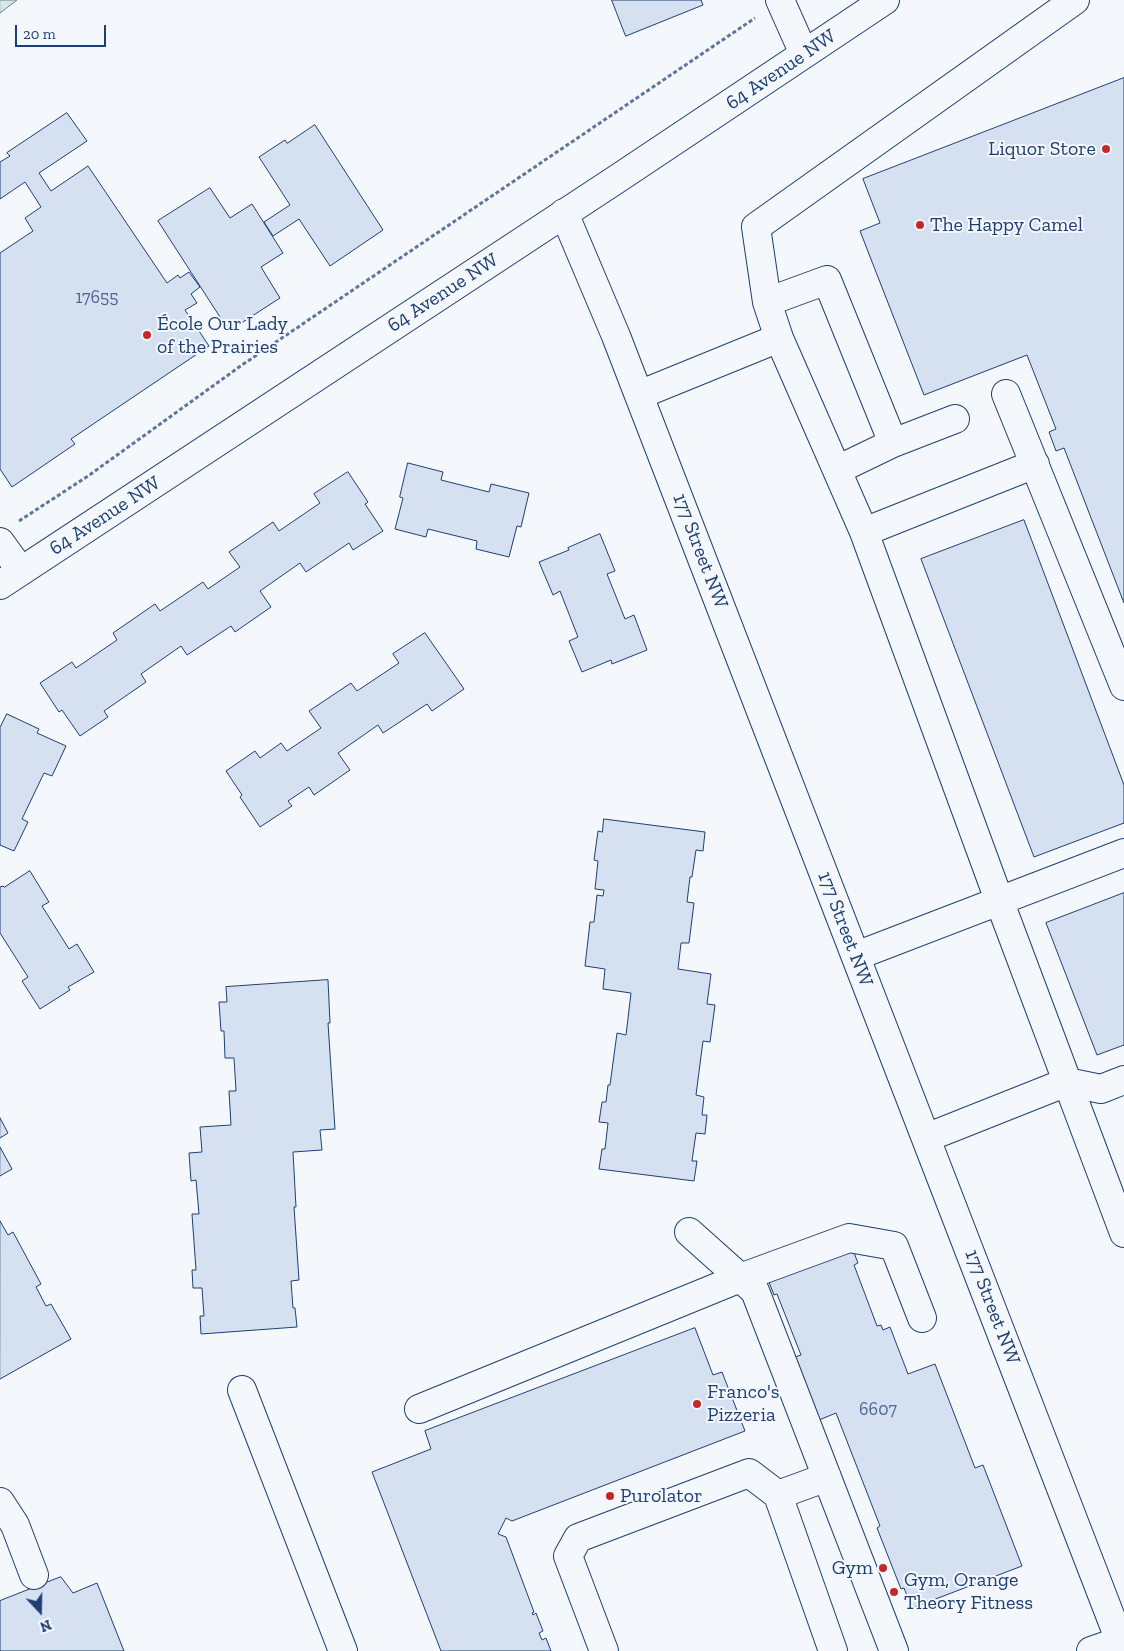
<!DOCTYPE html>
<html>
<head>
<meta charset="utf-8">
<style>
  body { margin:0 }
  #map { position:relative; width:1124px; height:1651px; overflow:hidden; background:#f4f7fb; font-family:"Zilla Slab",serif }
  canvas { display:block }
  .north { position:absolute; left:15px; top:1586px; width:50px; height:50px; -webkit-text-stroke:4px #f4f7fb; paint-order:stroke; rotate:159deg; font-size:14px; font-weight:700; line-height:20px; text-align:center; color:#1d3f73 }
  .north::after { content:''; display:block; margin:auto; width:18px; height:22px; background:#1d3f73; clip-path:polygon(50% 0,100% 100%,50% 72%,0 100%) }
  .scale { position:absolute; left:15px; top:25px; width:91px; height:22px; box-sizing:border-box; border:2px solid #1d3f73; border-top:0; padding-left:6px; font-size:15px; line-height:18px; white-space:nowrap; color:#1d3f73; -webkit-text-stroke:4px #f4f7fb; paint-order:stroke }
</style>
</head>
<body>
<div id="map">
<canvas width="1124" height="1651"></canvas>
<div class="north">N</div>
<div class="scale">20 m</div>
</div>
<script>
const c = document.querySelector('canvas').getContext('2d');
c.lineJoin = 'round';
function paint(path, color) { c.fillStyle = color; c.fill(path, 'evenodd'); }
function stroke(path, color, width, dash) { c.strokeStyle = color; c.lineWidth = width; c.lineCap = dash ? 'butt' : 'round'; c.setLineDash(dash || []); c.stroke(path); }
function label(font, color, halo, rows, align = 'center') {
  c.font = font + ' "Zilla Slab",serif'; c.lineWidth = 4; c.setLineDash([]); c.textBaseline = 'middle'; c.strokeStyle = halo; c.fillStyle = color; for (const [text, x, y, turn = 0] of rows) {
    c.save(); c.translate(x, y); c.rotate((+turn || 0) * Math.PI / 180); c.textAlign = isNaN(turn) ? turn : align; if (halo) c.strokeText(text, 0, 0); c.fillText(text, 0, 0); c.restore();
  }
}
const green = new Path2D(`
  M 0,0 L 17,0 L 0,13 Z`);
const building = new Path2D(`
  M 612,0 L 701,0 L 703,5 L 626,36 Z
  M 1124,78 L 1124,603 L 1064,448 L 1056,451 L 1049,432 L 1056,429 L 1027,355 L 924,395 L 860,231 L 880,223 L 863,179 Z
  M 67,113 L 87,141 L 39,173 L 51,191 L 88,166 L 167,283 L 178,275 L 180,278 L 189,272 L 200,287 L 191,294 L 197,303 L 185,310 L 209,346 L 71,439 L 75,444 L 12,487 L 0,469 L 0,253 L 33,231 L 25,218 L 41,207 L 25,182 L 0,199 L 0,162 L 10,156 L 7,153 Z
  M 315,125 L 383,230 L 330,266 L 299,219 L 273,236 L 264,222 L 290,205 L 259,157 L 285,140 L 287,143 Z
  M 210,188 L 230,218 L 252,204 L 283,253 L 261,267 L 280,298 L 229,331 L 158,221 Z
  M 408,463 L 443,472 L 441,480 L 489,492 L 491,484 L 529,493 L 521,527 L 517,526 L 509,557 L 476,549 L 477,541 L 428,529 L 426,537 L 395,529 L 403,498 L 400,497 Z
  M 348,472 L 368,502 L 365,504 L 383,531 L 353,550 L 349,543 L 306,572 L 300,563 L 260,591 L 271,607 L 235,632 L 231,626 L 187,655 L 181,646 L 141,674 L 146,682 L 104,711 L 108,717 L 80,736 L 62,710 L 59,712 L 40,683 L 72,662 L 76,668 L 117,640 L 113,633 L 155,604 L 160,611 L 203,582 L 208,589 L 240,567 L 229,552 L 273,522 L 279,531 L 320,503 L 314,494 Z
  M 1024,520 L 1124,785 L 1124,823 L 1034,857 L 921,559 Z
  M 600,534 L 615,571 L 607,574 L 625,619 L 634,615 L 647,650 L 612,664 L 611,660 L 582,672 L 569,641 L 578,637 L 560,591 L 553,595 L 539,562 L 569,550 L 568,548 Z
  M 425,633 L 464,689 L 432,711 L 427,704 L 383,733 L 378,725 L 338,753 L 350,770 L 314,795 L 309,787 L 288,801 L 292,806 L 260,827 L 240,797 L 242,795 L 226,771 L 255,751 L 260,758 L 281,743 L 287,751 L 321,728 L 309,711 L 351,683 L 357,691 L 399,663 L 393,654 Z
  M 7,714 L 39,729 L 37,733 L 66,746 L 52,776 L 44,773 L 22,819 L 28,822 L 14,851 L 0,845 L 0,728 Z
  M 604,819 L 705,832 L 703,851 L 696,850 L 692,877 L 690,877 L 687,902 L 694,903 L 689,943 L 681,943 L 678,969 L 711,974 L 707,1004 L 715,1005 L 710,1042 L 703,1041 L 696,1095 L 704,1097 L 702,1115 L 707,1115 L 705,1134 L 696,1133 L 692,1161 L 697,1161 L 694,1181 L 599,1169 L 602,1149 L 605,1149 L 608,1123 L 599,1122 L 602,1102 L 606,1102 L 608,1085 L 610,1085 L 617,1033 L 626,1035 L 631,993 L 603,989 L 605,969 L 585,966 L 590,922 L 594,922 L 597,895 L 603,896 L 604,890 L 595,889 L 598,861 L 594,860 L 598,831 L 602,832 Z
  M 30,871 L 49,902 L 42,906 L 69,949 L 77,944 L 94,972 L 68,987 L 70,990 L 40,1009 L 22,981 L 28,977 L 0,933 L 0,887 L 3,886 L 4,887 Z
  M 1124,893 L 1124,1045 L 1097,1055 L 1046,923 Z
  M 328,980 L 330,1023 L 328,1023 L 335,1129 L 320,1130 L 322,1150 L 293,1152 L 296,1207 L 294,1207 L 299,1280 L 291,1281 L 293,1308 L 295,1308 L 297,1327 L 201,1334 L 200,1316 L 204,1316 L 202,1288 L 193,1288 L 192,1270 L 196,1270 L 192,1214 L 199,1214 L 196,1180 L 191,1181 L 189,1153 L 202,1152 L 200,1127 L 231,1125 L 229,1091 L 236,1091 L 234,1058 L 225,1058 L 224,1031 L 221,1031 L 219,1002 L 227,1002 L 226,987 Z
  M 0,1118 L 8,1133 L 0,1138 Z
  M 0,1147 L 12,1169 L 0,1176 Z
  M 0,1221 L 8,1235 L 13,1232 L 41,1284 L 36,1287 L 46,1306 L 51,1304 L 71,1339 L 0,1379 Z
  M 853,1250 L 858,1263 L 854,1265 L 877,1326 L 881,1325 L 883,1330 L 890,1327 L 908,1374 L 935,1364 L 975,1468 L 983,1465 L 1022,1566 L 912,1608 L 904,1588 L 901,1589 L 877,1528 L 880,1526 L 836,1413 L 819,1420 L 795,1357 L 801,1355 L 777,1294 L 774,1295 L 769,1282 Z
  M 695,1328 L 713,1375 L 722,1372 L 745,1431 L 512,1521 L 506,1518 L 498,1534 L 506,1537 L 534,1612 L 532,1613 L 533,1615 L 536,1613 L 543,1631 L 539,1633 L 542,1640 L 546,1638 L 551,1651 L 441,1651 L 372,1472 L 431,1449 L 425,1431 Z
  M 61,1577 L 73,1593 L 97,1583 L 124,1651 L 0,1651 L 0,1601 Z`);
const path = new Path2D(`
  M 19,521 L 88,476 L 242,365 L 755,18`);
const minor = new Path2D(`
  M 780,0 L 804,54
  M 1075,0 L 756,227 L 767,302 L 779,338 L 864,532 L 999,900 L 1124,1233
  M 564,213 L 616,336 L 1120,1641 L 1124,1646
  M 767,302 L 827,280 L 893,443 L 955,419
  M 1006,394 L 1124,686
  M 639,395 L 779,338
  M 837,470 L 893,443
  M 864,532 L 1035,464
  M 0,542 L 21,571
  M 0,585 L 623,175 L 885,0
  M 856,956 L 1124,853
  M 926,1138 L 1067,1082 L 1101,1089 L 1124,1080
  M 689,1232 L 755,1291 L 894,1651
  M 242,1390 L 343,1651
  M 419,1409 L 740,1278 L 849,1238 L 894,1246 L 922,1318
  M 778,1495 L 833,1651
  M 0,1502 L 15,1525 L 34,1575
  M 604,1651 L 568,1556 L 578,1538 L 749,1473 L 778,1495 L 827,1477
  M 1091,1651 L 1120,1641`);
const markers = [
  [1106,149,5,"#c62828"],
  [920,225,5,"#c62828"],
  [147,335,5,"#c62828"],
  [697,1404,5,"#c62828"],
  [610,1496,5,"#c62828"],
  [883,1568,5,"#c62828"],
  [894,1592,5,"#c62828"]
];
const numberNames = [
  ["17655",97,298],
  ["6607",878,1410]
];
const streetNames = [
  ["64 Avenue NW",781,70,-34],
  ["64 Avenue NW",443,293,-33],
  ["64 Avenue NW",105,516,-33],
  ["177 Street NW",700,551,69],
  ["177 Street NW",845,929,69],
  ["177 Street NW",992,1307,69]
];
const poiNames = [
  ["Liquor Store",1096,149,"right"],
  ["The Happy Camel",930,225],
  ["École Our Lady",157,324],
  ["of the Prairies",157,347],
  ["Franco's",707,1392],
  ["Pizzeria",707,1415],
  ["Purolator",620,1496],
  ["Gym",873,1568,"right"],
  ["Gym, Orange",904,1580],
  ["Theory Fitness",904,1603]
];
paint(green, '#d7e8df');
stroke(green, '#687fa3', 1);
paint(building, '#d5e0f0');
stroke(building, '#1d3f73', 1);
stroke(minor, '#1d3f73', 30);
stroke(path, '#5e769c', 3, [4, 2.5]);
stroke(minor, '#f4f7fb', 28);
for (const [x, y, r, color] of markers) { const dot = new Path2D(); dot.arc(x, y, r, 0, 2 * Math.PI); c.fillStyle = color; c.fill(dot); stroke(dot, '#f4f7fb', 2); }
label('18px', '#4b6792', null, numberNames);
label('20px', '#1d3f73', '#f4f7fb', streetNames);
label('20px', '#1d3f73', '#f4f7fb', poiNames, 'left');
</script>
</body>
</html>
